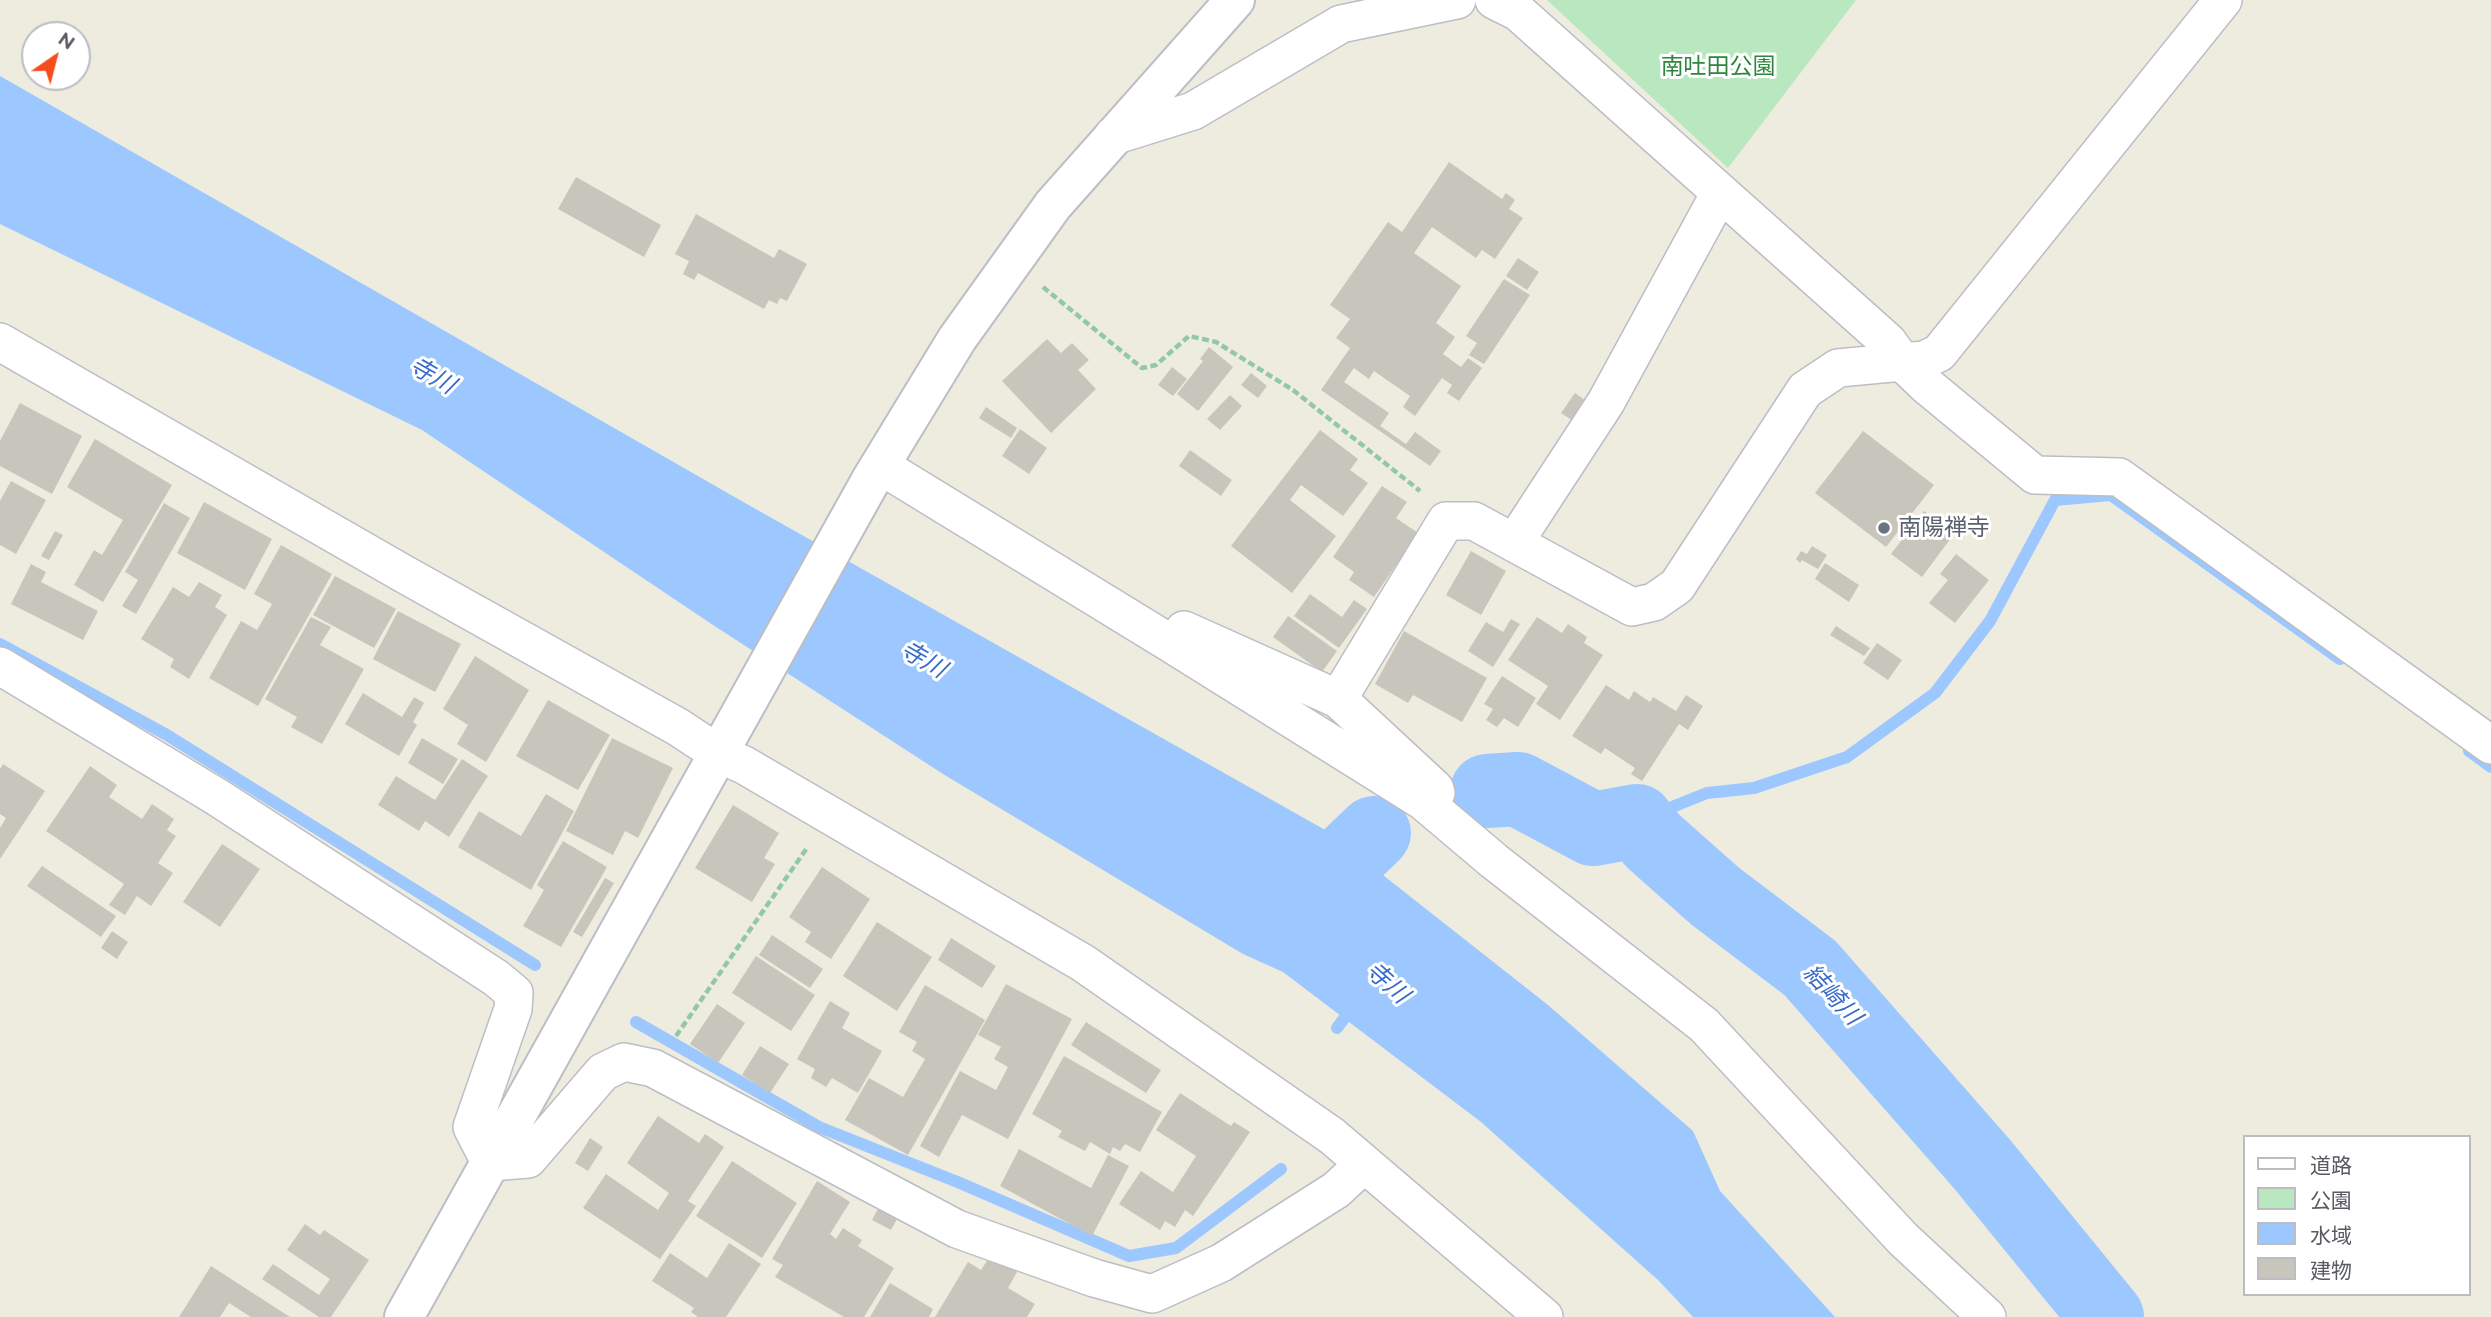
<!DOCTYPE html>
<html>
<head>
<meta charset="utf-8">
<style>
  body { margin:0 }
  #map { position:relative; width:2491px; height:1317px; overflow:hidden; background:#edecdf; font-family:Raleway,"Noto Sans JP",sans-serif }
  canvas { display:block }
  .legend { position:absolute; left:2243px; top:1135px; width:228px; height:161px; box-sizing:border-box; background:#fff; border:2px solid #bcbdc0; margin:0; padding:9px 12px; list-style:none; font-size:21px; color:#585b62 }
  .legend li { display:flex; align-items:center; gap:14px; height:35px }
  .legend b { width:35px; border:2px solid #bcbdc0 }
  .north { position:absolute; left:21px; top:21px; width:70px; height:70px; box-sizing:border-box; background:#fff; border:2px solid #bcbdc0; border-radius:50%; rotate:35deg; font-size:19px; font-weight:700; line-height:28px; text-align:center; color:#585b62 }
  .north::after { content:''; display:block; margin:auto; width:24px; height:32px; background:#f74b1b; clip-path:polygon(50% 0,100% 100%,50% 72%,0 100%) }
</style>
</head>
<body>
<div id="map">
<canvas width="2491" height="1317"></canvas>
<ul class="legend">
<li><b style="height:9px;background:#fff"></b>道路</li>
<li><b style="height:19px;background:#b9e7bf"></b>公園</li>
<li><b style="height:19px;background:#9dc7ff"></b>水域</li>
<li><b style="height:19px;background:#c8c6bc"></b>建物</li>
</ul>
<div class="north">N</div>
</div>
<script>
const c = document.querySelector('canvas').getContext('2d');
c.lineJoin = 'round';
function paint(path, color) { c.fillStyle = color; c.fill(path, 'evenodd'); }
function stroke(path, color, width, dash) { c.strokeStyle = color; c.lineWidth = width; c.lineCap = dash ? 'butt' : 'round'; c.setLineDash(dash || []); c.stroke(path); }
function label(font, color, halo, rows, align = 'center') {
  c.font = font + ' Raleway,"Noto Sans JP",sans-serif'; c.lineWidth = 6; c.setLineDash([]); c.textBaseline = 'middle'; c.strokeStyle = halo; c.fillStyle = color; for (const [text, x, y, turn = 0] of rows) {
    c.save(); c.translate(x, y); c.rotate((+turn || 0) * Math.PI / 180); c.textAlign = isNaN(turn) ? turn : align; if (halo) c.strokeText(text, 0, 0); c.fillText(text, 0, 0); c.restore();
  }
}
const green = new Path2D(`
  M 1547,0 L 1856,0 L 1728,168 Z`);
const water = new Path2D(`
  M 0,76 L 738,499 L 1327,831 L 1548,1005 L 1693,1131 L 1720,1191 L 1835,1317 L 1693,1317 L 1658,1280 L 1481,1122 L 1283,972 L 1243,954 L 943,774 L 713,625 L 422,430 L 0,224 Z`);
const stream = new Path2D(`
  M 0,644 L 167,735 L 535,965
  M 2469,751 L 2491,767
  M 1637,821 L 1707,793 L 1754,788 L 1847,757 L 1935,693 L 1990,621 L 2055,500 L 2111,495 L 2340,659
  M 636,1022 L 819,1127 L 960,1183 L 1129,1256 L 1176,1248 L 1281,1169
  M 1337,1028 L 1353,1006`);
const river = new Path2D(`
  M 1487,791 L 1518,789 L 1593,829 L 1637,821 L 1653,841 L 1715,896 L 1810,968 L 1982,1164 L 2107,1317
  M 1301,903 L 1374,833`);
const building = new Path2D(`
  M 1449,162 L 1502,199 L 1506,193 L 1515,200 L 1509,209 L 1523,218 L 1495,259 L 1482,250 L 1476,258 L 1432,227 L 1414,253 L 1461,286 L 1436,323 L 1455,337 L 1443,354 L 1461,367 L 1468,358 L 1482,368 L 1459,401 L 1447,393 L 1452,385 L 1442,378 L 1415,416 L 1403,407 L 1410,396 L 1374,371 L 1369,379 L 1354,368 L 1344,382 L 1389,413 L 1380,426 L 1406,444 L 1415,432 L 1441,451 L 1430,466 L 1321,390 L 1350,348 L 1336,338 L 1350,319 L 1330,305 L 1388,222 L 1402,232 Z
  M 576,177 L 661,225 L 644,257 L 558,209 Z
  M 696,214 L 774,258 L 779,249 L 807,264 L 787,301 L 780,298 L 777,304 L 769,300 L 764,309 L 698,273 L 694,280 L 683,274 L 689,261 L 675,254 Z
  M 1518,258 L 1539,272 L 1527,290 L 1506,276 Z
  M 1504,279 L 1530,295 L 1484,364 L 1469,355 L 1477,343 L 1466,336 Z
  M 1047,339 L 1061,353 L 1072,343 L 1089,360 L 1078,370 L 1096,389 L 1051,433 L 1002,381 Z
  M 1209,347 L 1233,367 L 1198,411 L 1177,394 L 1203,361 L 1200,359 Z
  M 1172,367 L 1187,379 L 1173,396 L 1158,385 Z
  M 1251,373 L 1267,386 L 1258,398 L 1241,385 Z
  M 1575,393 L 1589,403 L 1575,422 L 1561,413 Z
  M 1230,395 L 1242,406 L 1220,430 L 1207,419 Z
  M 20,403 L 82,436 L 52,494 L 0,466 L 0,441 Z
  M 986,407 L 1017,428 L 1011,438 L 979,418 Z
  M 1020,429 L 1047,448 L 1029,474 L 1002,456 Z
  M 1320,430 L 1358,459 L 1350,470 L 1368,483 L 1343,516 L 1301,485 L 1290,500 L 1336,536 L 1292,593 L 1231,546 Z
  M 1863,431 L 1934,485 L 1886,547 L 1815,493 Z
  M 95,439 L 172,485 L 103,602 L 74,585 L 94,550 L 102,555 L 123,520 L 67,487 Z
  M 1190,450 L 1232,480 L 1221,496 L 1179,466 Z
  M 11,481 L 46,500 L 16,554 L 0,545 L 0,501 Z
  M 1382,486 L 1407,502 L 1396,518 L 1418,533 L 1374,597 L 1349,580 L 1354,572 L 1333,557 Z
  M 204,502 L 272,539 L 245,590 L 177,553 Z
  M 164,503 L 190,518 L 136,614 L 122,606 L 138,580 L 125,572 Z
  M 1924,511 L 1954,534 L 1922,577 L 1891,554 Z
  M 55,531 L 63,535 L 49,560 L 41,556 Z
  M 281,545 L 332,574 L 258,706 L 209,678 L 241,621 L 257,630 L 272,604 L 254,594 Z
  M 1812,546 L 1827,555 L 1818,569 L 1802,560 L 1800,563 L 1796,559 L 1801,551 L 1807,554 Z
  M 1471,551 L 1506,571 L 1481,615 L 1446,595 Z
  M 1956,554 L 1989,580 L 1955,623 L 1929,603 L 1948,580 L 1940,574 Z
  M 1825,563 L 1859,585 L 1849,602 L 1815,579 Z
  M 31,564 L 46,572 L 41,582 L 98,611 L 83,640 L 11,604 Z
  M 335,576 L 396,609 L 374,648 L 313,615 Z
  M 199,582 L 222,595 L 215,607 L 227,615 L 189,679 L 170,667 L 174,659 L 141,639 L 173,587 L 189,597 Z
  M 1310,594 L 1342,617 L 1354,600 L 1367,609 L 1339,648 L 1294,616 Z
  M 398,611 L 461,644 L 435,692 L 373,659 Z
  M 1288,616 L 1337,651 L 1322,672 L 1273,637 Z
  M 311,617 L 331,627 L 320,645 L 364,669 L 322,744 L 291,727 L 297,717 L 265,699 Z
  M 1537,617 L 1562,633 L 1568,624 L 1587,637 L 1584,643 L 1603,655 L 1560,720 L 1536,704 L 1548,686 L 1508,660 Z
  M 1511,619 L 1520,624 L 1493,667 L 1468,651 L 1486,622 L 1503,632 Z
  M 1836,626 L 1870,648 L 1864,656 L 1830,635 Z
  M 1404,631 L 1487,678 L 1462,722 L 1413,695 L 1408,703 L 1375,684 Z
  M 1877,643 L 1902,660 L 1888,680 L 1863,663 Z
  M 475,656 L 529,690 L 486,762 L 457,744 L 468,725 L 443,709 Z
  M 1502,676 L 1536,698 L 1518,727 L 1504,718 L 1497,727 L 1486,720 L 1493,709 L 1484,704 Z
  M 1606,685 L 1629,700 L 1634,691 L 1650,702 L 1653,697 L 1676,711 L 1686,695 L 1703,706 L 1688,730 L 1679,724 L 1642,781 L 1631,774 L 1635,768 L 1605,748 L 1601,754 L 1572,736 Z
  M 363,693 L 402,717 L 414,697 L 424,703 L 413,722 L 417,725 L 399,756 L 345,724 Z
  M 548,700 L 610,735 L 578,790 L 516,756 Z
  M 422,738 L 458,759 L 443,784 L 408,763 Z
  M 612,738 L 673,768 L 638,838 L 625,831 L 613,855 L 566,831 Z
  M 462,759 L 488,776 L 449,837 L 425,821 L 419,831 L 378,805 L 396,776 L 435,800 Z
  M 3,764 L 45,791 L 0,859 L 0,828 L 6,818 L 0,814 L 0,769 Z
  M 90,766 L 117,785 L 109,797 L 142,819 L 152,804 L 174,819 L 167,830 L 176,836 L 158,863 L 173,873 L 151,906 L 137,896 L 125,915 L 109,905 L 124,884 L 46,831 Z
  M 546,794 L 574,811 L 531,890 L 458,847 L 479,811 L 521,836 Z
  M 733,805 L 779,833 L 764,858 L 775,864 L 752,902 L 695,868 Z
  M 563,841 L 607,867 L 561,947 L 523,926 L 544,890 L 537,885 Z
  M 222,844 L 260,869 L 220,927 L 183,902 Z
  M 42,866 L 116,916 L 101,937 L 27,886 Z
  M 822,867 L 870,899 L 831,959 L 805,942 L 811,932 L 789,917 Z
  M 605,878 L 614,883 L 582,937 L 573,932 Z
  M 877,922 L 932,957 L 897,1011 L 843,976 Z
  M 112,931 L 128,942 L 117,959 L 101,948 Z
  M 772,935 L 823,969 L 810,988 L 759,955 Z
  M 951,938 L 996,966 L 982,988 L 938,960 Z
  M 756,956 L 815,995 L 791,1031 L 732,993 Z
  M 1006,984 L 1072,1019 L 1008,1139 L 962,1115 L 939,1157 L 920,1146 L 960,1071 L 996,1090 L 1008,1067 L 994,1059 L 1001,1047 L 978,1035 Z
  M 925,985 L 985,1020 L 908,1155 L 845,1120 L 869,1078 L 903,1097 L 925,1059 L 912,1051 L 917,1042 L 899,1032 Z
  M 830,1001 L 850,1013 L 842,1028 L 882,1051 L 858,1093 L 832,1078 L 826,1087 L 811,1078 L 815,1069 L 797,1059 Z
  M 717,1004 L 745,1023 L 718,1063 L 690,1044 Z
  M 1086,1022 L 1161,1070 L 1146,1093 L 1071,1045 Z
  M 760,1046 L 789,1064 L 770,1093 L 742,1075 Z
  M 1064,1056 L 1162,1112 L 1140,1152 L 1125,1144 L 1120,1151 L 1113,1147 L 1110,1154 L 1090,1142 L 1085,1151 L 1058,1137 L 1062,1131 L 1032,1114 Z
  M 1180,1093 L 1231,1126 L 1234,1122 L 1250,1132 L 1193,1216 L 1185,1210 L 1175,1227 L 1165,1221 L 1160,1230 L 1119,1204 L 1141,1171 L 1173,1192 L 1196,1156 L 1156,1130 Z
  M 658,1116 L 699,1143 L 705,1134 L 724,1147 L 688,1201 L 696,1206 L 660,1259 L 583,1208 L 606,1174 L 658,1210 L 669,1193 L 627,1163 Z
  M 590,1138 L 603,1147 L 588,1171 L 575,1163 Z
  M 1019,1149 L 1091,1188 L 1108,1155 L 1129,1166 L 1092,1236 L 1000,1186 Z
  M 732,1161 L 797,1203 L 762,1258 L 696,1216 Z
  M 817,1181 L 850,1202 L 830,1234 L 836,1239 L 843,1228 L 862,1240 L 858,1246 L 894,1268 L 864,1317 L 844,1317 L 775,1277 L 783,1265 L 772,1259 Z
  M 878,1209 L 897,1219 L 891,1230 L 872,1220 Z
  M 305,1224 L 320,1235 L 324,1230 L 369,1260 L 331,1317 L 319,1317 L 262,1279 L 273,1264 L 319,1295 L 330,1279 L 287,1250 Z
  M 729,1243 L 761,1264 L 726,1317 L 698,1317 L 691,1312 L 694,1308 L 652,1281 L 670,1253 L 707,1278 Z
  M 990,1256 L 1017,1272 L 1008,1288 L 1035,1304 L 1027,1317 L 935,1317 L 968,1262 L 981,1270 Z
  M 211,1266 L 290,1317 L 251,1317 L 229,1303 L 220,1317 L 179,1317 Z
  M 890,1283 L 933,1309 L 929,1317 L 870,1317 Z`);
const path = new Path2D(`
  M 1043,287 L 1142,368 L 1156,365 L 1189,336 L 1216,342 L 1293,390 L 1420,491
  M 676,1036 L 807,848`);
const minor = new Path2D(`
  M 1494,0 L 1518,12 L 1888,342 L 1903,363 L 1926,385 L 2035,475 L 2119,477 L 2491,745
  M 1113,136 L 1193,111 L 1341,24 L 1457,0
  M 0,342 L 404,574 L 678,727 L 719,754 L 744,765 L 1083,963 L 1332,1136 L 1544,1317
  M 881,466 L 1170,643 L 1423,801 L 1494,861 L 1704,1025 L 1903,1239 L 1987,1317
  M 1514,543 L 1606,402 L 1720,193
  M 1184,630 L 1338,699 L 1435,789 L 1436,793
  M 0,666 L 217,797 L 496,978 L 514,993 L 513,1009 L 472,1127 L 490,1162 L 528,1159 L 603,1072 L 624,1062 L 653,1068 L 957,1229 L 1094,1278 L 1152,1294 L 1221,1263 L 1336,1190 L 1363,1165
  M 1338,699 L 1446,521 L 1474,521 L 1632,607 L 1654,602 L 1677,586 L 1805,390 L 1838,368 L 1924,360 L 1939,353 L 2223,0`);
const tertiary = new Path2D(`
  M 404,1317 L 871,480 L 957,339 L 1053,205 L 1235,0`);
const markers = [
  [1884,528,7,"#6b7280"]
];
const parkNames = [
  ["南吐田公園",1718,67]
];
const worshipNames = [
  ["南陽禅寺",1898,528]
];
const waterNames = [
  ["寺川",432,376,30],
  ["寺川",923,660,30],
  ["寺川",1387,983,42],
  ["結崎川",1832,995,47]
];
paint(green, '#b9e7bf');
paint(water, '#9dc7ff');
stroke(stream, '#9dc7ff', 12);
stroke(river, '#9dc7ff', 74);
paint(building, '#c8c6bc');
stroke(minor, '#bcbec5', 40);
stroke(tertiary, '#bcbec5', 42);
stroke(path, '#92c8a9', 4.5, [7, 3.5]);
stroke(minor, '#fff', 37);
stroke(tertiary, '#fff', 38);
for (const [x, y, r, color] of markers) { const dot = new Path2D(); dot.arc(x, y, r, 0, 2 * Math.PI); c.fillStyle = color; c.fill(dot); stroke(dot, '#fff', 2.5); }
label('23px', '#2d853e', '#fff', parkNames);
label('23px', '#5b616d', '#fff', worshipNames, 'left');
label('italic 24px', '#376acb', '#fff', waterNames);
</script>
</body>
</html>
